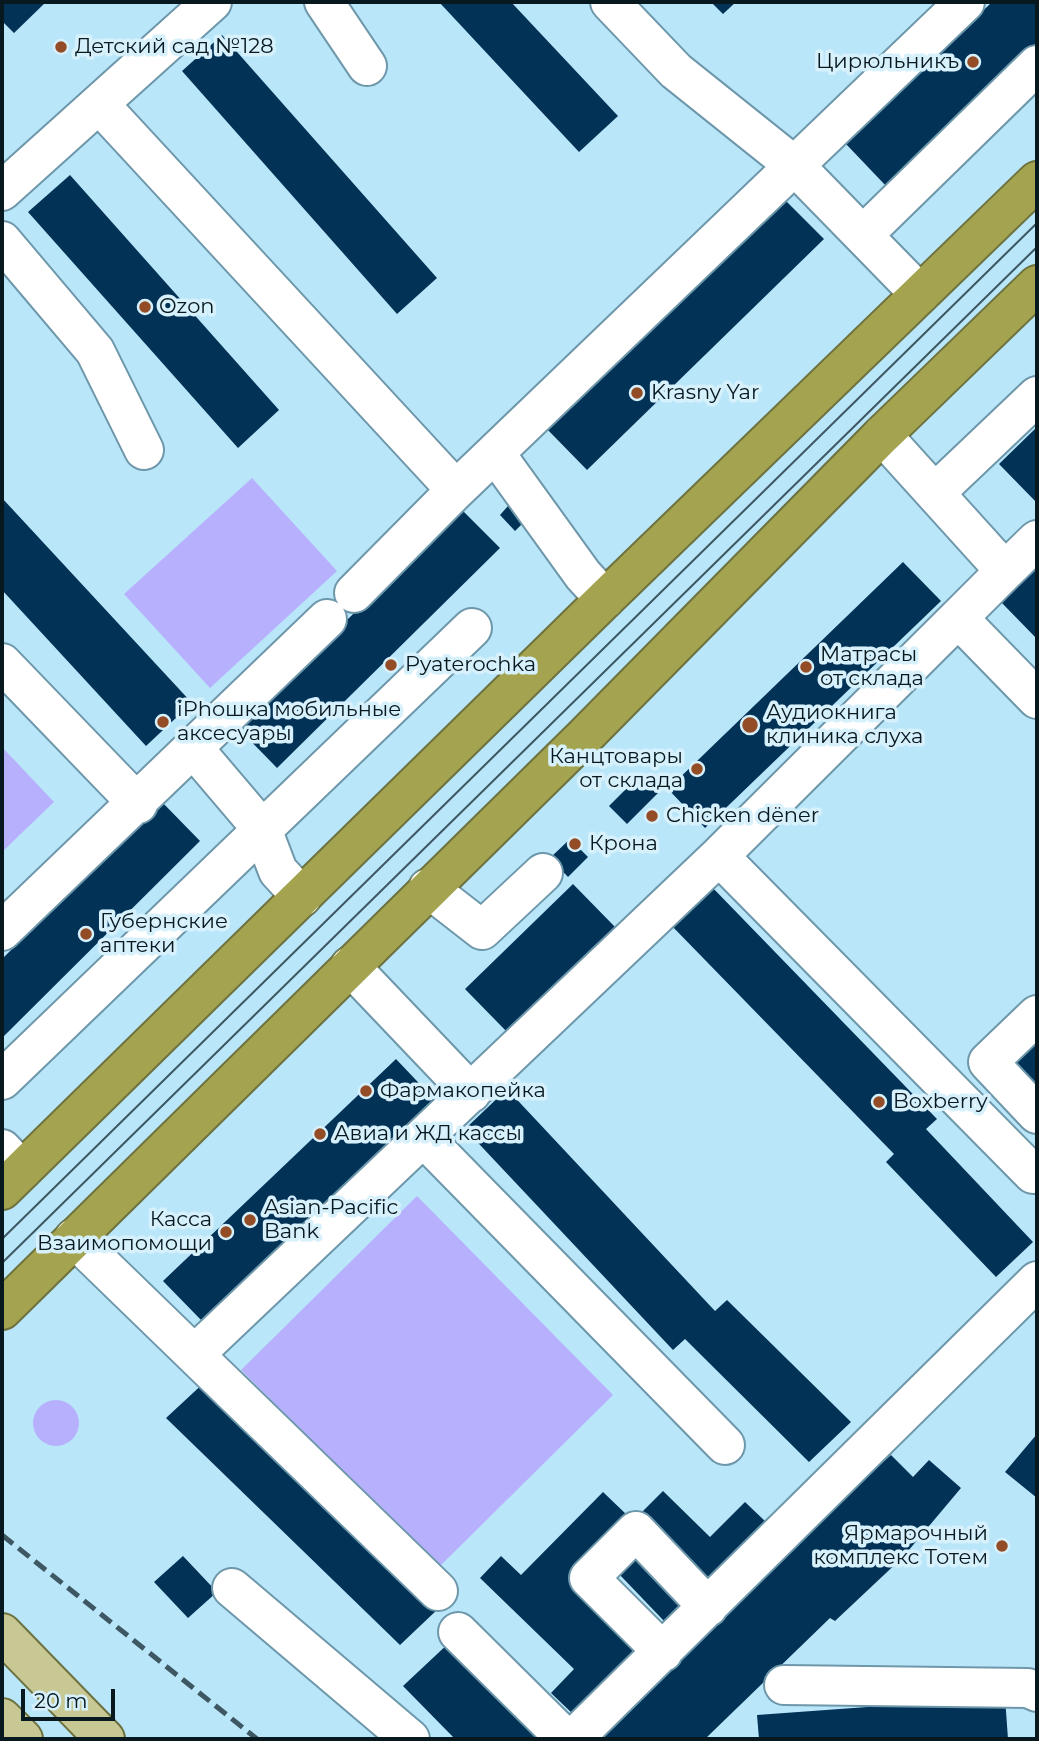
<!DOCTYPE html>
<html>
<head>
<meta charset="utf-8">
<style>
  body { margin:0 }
  #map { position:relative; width:1039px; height:1741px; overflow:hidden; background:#bae6fa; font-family:Montserrat,sans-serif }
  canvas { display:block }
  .frame { position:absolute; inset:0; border:4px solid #07181f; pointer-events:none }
  .scale { position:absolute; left:21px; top:1689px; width:94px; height:32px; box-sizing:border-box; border:4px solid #07181f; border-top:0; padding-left:9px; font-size:21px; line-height:24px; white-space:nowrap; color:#07181f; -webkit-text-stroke:5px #d6f0fc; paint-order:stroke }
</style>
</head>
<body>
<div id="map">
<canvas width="1039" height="1741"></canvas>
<div class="frame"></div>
<div class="scale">20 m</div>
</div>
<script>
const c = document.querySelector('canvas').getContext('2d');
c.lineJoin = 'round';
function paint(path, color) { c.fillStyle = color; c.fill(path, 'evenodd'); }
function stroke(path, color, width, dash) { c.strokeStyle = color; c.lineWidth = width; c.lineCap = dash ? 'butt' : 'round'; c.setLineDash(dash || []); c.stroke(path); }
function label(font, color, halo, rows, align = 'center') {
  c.font = font + ' Montserrat,sans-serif'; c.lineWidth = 7; c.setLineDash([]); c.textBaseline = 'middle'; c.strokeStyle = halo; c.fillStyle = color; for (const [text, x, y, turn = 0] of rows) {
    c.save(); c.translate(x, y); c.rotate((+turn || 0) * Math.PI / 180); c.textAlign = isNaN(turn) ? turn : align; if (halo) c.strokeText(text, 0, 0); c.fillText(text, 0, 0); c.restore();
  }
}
const green = new Path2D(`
  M 252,478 L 337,571 L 210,688 L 124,594 Z
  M 2,747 L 54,802 L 2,852 Z
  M 417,1196 L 613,1395 L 438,1568 L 241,1370 Z
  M33 1423a23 23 0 1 1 46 0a23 23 0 1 1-46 0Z`);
const building = new Path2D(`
  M 2,2 L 46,2 L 14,33 L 2,21 Z
  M 439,2 L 511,2 L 618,116 L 579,152 Z
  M 711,2 L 736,2 L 723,14 Z
  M 992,2 L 1037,2 L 1037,42 L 887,187 L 846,144 Z
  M 222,35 L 437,278 L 397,314 L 182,71 Z
  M 70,175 L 279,410 L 238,448 L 28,212 Z
  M 782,197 L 824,239 L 587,470 L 545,427 Z
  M 1037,427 L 1037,503 L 999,464 Z
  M 2,498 L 192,703 L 146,746 L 2,590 Z
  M 508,506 L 524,522 L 515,531 L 500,515 Z
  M 461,509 L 500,548 L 277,768 L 237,727 Z
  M 903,562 L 941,601 L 705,828 L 668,789 Z
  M 1037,568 L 1037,639 L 1001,602 Z
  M 641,774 L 659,792 L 627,824 L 609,806 Z
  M 161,801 L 200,841 L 2,1038 L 2,959 Z
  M 570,839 L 588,857 L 568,877 L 550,858 Z
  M 573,884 L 616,928 L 508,1033 L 465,989 Z
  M 710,885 L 937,1119 L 926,1129 L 1033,1242 L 996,1277 L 886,1162 L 894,1154 L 670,924 Z
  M 1037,1038 L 1037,1096 L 1008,1066 Z
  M 396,1059 L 434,1099 L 202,1321 L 163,1281 Z
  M 507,1089 L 715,1311 L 727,1300 L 851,1422 L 809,1462 L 685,1339 L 673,1350 L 465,1129 Z
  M 208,1379 L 439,1608 L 400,1645 L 166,1418 Z
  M 1037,1434 L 1037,1498 L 1005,1472 Z
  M 891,1455 L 913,1477 L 929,1460 L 961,1488 L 903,1557 L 835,1621 L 830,1618 L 705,1739 L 590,1739 L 836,1503 Z
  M 663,1491 L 710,1537 L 745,1502 L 766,1522 L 709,1579 L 641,1513 Z
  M 603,1492 L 627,1515 L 569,1574 L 642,1645 L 574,1715 L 551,1693 L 574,1669 L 480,1578 L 501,1556 L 521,1575 Z
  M 639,1555 L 685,1603 L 665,1622 L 619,1574 Z
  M 183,1556 L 217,1592 L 188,1618 L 154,1582 Z
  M 451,1641 L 546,1739 L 455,1739 L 403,1686 Z
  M 1005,1697 L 1008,1739 L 759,1739 L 757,1715 Z`);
const minor = new Path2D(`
  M 324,2 L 367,66
  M 610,2 L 676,71 L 796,167 L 920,294
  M 100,105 L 456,490
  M 2,191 L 212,2
  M 863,235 L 1037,65
  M 2,241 L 95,351 L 144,450
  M 882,435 L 1005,571 L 958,618 L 1037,699
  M 495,453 L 583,575 L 605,599
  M 936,492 L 1037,396
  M 1005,571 L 1037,540
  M 354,593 L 456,490 L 965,2
  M 2,663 L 138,804
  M 194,749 L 262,829 L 278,871 L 302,897
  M 719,856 L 1033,1174
  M 428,888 L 482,930 L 543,873
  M 2,931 L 327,619
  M 350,966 L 471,1093
  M 1037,1015 L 988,1062 L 1037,1114
  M 2,1080 L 472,628
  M 425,1139 L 725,1445
  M 2,1149 L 22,1170
  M 74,1238 L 438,1591
  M 195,1354 L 719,856 L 958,618
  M 232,1588 L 410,1739
  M 458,1632 L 566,1739
  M 663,1652 L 589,1578 L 636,1531 L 708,1607
  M 784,1685 L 1028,1688 L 1037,1692
  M 573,1739 L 1037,1281`);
const major = new Path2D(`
  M 2,1633 L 105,1739
  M 2,1718 L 23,1739`);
const highway = new Path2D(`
  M 2,1190 L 605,599 L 1037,181
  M 2,1310 L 585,736 L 882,435 L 1037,285`);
const tram = new Path2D(`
  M 2,1239 L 1037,223
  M 2,1263 L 1037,247`);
const rail = new Path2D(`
  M 2,1535 L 257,1739`);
const markers = [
  [61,47,7,"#934c25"],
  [973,62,7,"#934c25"],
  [145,307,7,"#934c25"],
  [637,393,7,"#934c25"],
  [391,665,7,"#934c25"],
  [806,667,7,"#934c25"],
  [163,722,7,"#934c25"],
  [750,725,9,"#934c25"],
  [697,769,7,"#934c25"],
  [652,816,7,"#934c25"],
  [575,844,7,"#934c25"],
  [86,934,7,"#934c25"],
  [366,1091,7,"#934c25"],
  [879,1102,7,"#934c25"],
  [320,1134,7,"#934c25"],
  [250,1220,7,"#934c25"],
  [226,1232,7,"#934c25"],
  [1002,1546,7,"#934c25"]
];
const poiNames = [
  ["Детский сад №128",75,47],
  ["Цирюльникъ",959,62,"right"],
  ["Ozon",159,307],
  ["Krasny Yar",651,393],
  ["Матрасы",820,655],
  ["от склада",820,679],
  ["Pyaterochka",405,665],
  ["iPhoшка мобильные",177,710],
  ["аксесуары",177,734],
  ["Аудиокнига",766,713],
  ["клиника слуха",766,737],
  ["Канцтовары",683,757,"right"],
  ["от склада",683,781,"right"],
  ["Chicken dëner",666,816],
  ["Крона",589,844],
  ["Губернские",100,922],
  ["аптеки",100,946],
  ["Фармакопейка",380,1091],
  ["Boxberry",893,1102],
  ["Авиа и ЖД кассы",334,1134],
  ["Asian-Pacific",264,1208],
  ["Bank",264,1232],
  ["Касса",212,1220,"right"],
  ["Взаимопомощи",212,1244,"right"],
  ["Ярмарочный",988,1534,"right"],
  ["комплекс Тотем",988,1558,"right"]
];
paint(green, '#b7b1fd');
paint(building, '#033257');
stroke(minor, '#6e97aa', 42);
stroke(major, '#6d723e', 42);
stroke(highway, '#6d723e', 42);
stroke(minor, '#fff', 38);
stroke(major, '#c8c895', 38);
stroke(highway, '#a4a34f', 38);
stroke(tram, '#3e5863', 2);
stroke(rail, '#3e5863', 5, [14, 7]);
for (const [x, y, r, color] of markers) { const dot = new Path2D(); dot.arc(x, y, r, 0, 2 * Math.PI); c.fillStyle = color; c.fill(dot); stroke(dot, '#d6f0fc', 2.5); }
label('21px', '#07181f', '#d6f0fc', poiNames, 'left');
</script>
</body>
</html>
